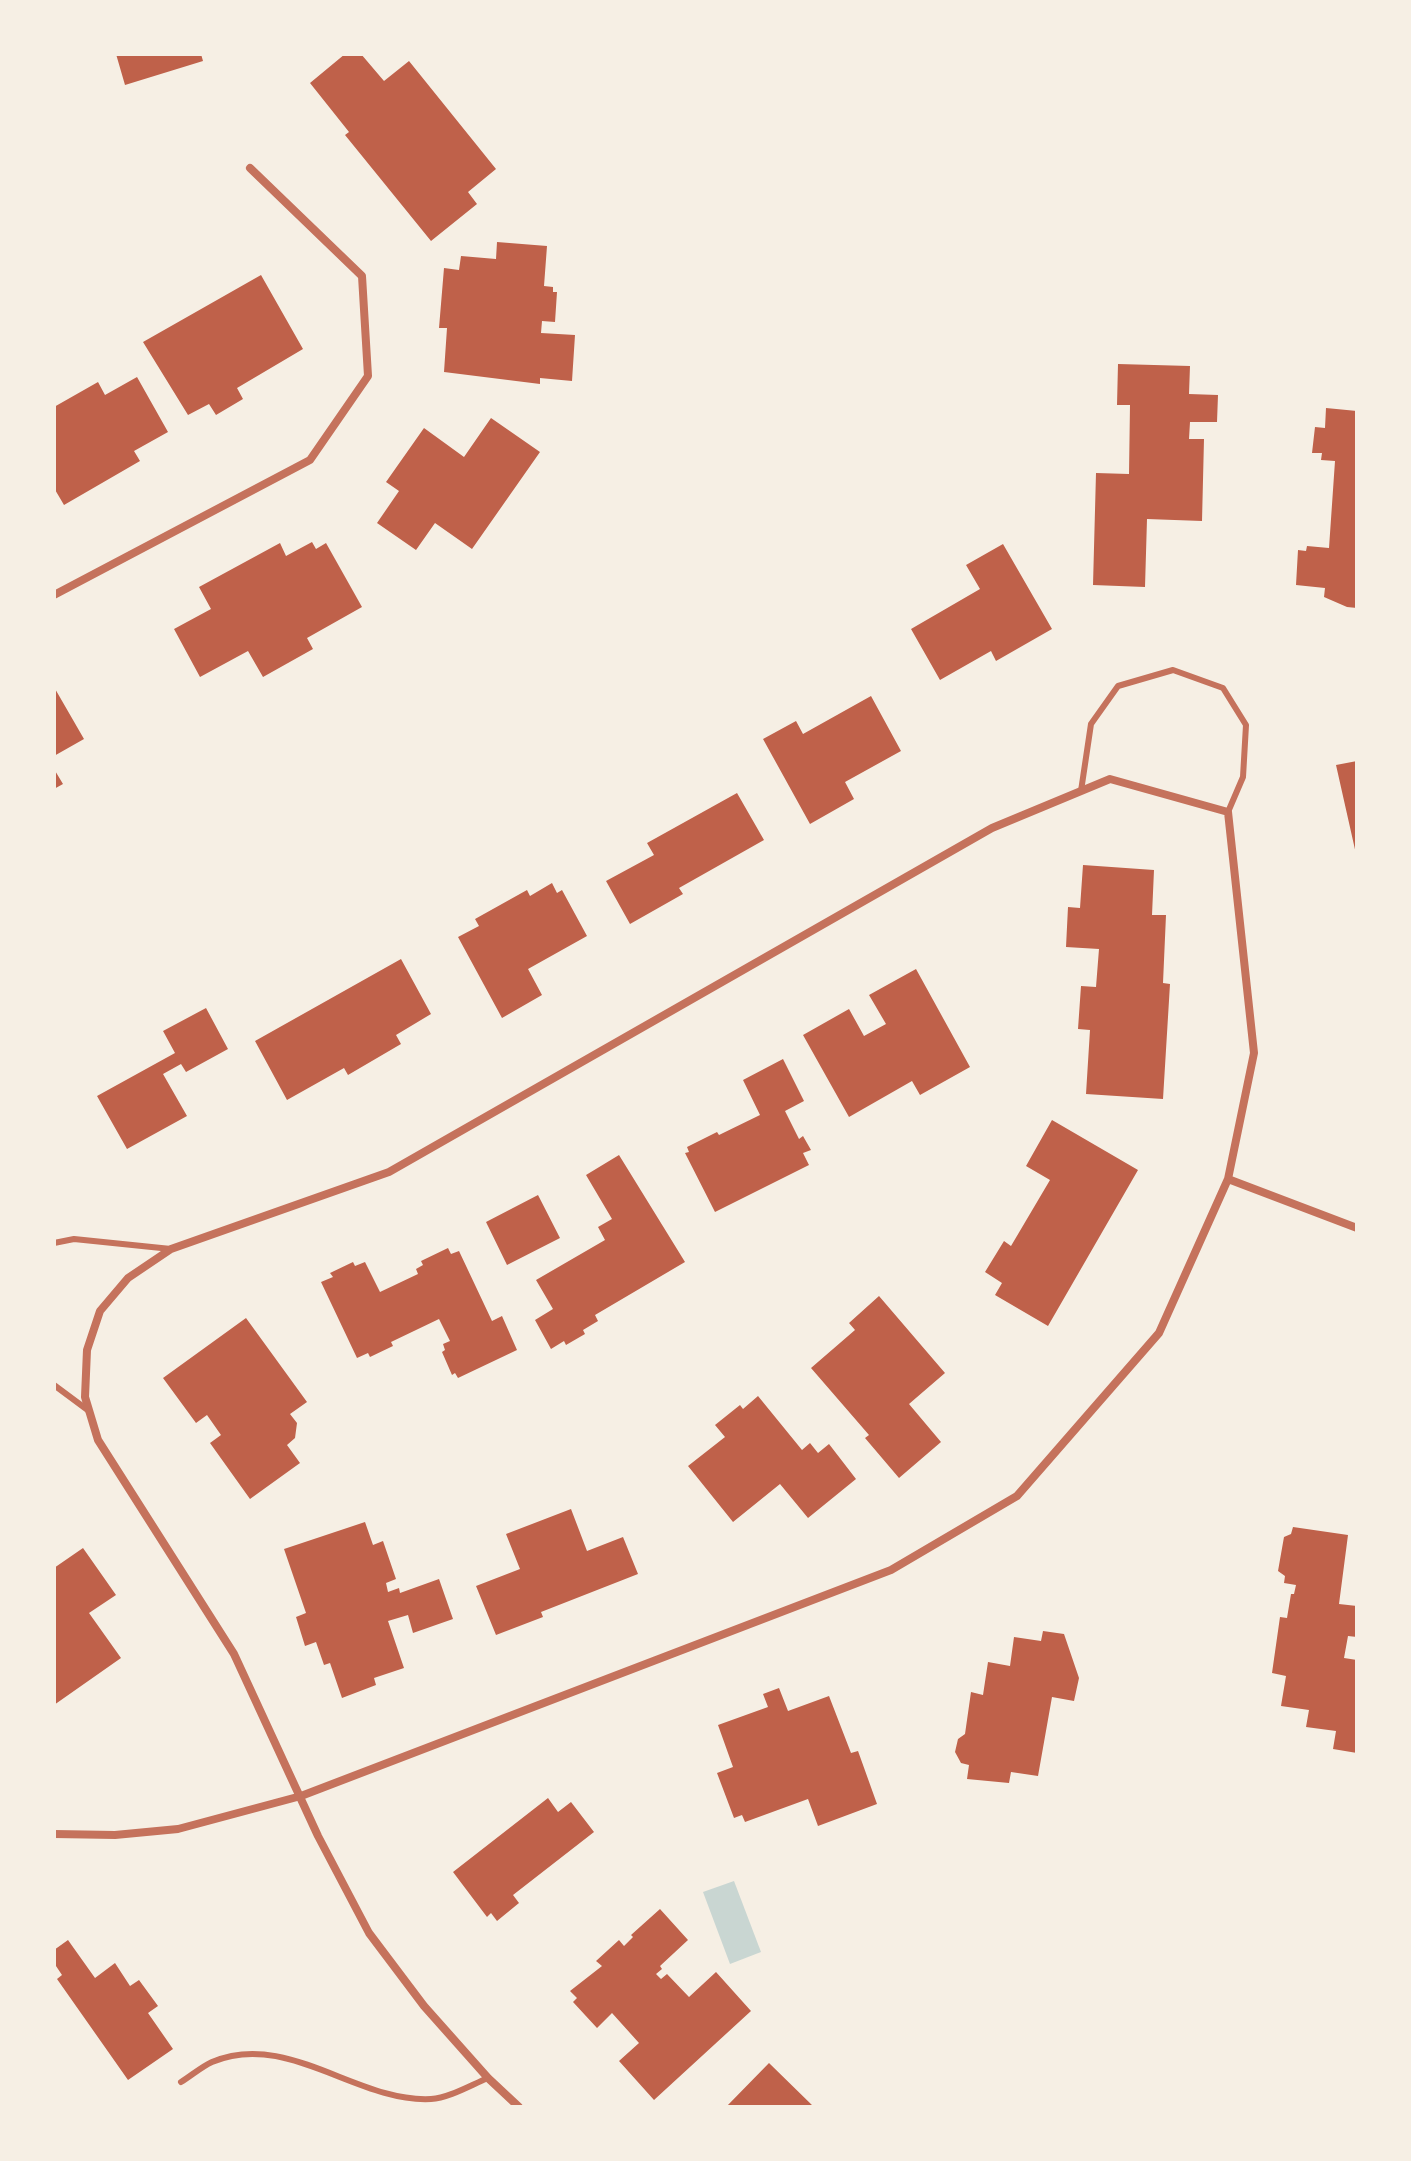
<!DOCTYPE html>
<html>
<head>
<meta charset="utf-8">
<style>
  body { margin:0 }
  #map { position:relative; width:1411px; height:2161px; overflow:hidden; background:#f6efe4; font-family:"Source Serif 4",serif }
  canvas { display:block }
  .frame { position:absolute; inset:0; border:56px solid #f6efe4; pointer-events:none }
</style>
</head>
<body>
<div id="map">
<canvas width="1411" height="2161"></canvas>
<div class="frame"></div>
</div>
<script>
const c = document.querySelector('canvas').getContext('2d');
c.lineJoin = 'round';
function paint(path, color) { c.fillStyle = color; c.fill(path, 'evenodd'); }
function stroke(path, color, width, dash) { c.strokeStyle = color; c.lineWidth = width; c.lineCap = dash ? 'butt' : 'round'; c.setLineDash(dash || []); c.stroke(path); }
const water = new Path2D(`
  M 734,1881 L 761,1952 L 730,1964 L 703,1892 Z`);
const building = new Path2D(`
  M 116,54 L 201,54 L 203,61 L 125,85 Z
  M 345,54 L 361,54 L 384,81 L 409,61 L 496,169 L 468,192 L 477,204 L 431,241 L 345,135 L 349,132 L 310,83 Z
  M 497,242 L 547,246 L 544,286 L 553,287 L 553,292 L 557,292 L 555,322 L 542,321 L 541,333 L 575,335 L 572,381 L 540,378 L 540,384 L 444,372 L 447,328 L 439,328 L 444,268 L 459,270 L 461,256 L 496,259 Z
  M 261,275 L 303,349 L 237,388 L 243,399 L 216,415 L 209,404 L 188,415 L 143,342 Z
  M 1118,364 L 1190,366 L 1189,394 L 1218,395 L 1217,422 L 1190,422 L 1189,439 L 1204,439 L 1202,521 L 1147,519 L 1145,587 L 1093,585 L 1096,473 L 1129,474 L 1130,405 L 1117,405 Z
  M 137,377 L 168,432 L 134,451 L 140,461 L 64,505 L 54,488 L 54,407 L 98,382 L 105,395 Z
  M 1326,408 L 1357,411 L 1357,608 L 1347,607 L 1324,597 L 1325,588 L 1296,585 L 1298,550 L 1306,551 L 1307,546 L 1329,548 L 1335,461 L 1321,460 L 1322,453 L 1312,453 L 1315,427 L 1325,428 Z
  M 491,418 L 540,452 L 472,549 L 435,523 L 416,550 L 377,523 L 399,491 L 386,482 L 424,428 L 464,457 Z
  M 312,542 L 316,549 L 326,543 L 362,607 L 307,638 L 313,649 L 263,677 L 248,651 L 200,677 L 174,629 L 211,609 L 199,587 L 280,543 L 286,556 Z
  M 1003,544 L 1052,629 L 996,661 L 991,651 L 940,680 L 911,629 L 980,589 L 966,565 Z
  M 54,687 L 84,739 L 54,756 Z
  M 871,696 L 901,751 L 845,782 L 854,799 L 810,824 L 763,739 L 796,721 L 803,734 Z
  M 1357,761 L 1357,853 L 1356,854 L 1336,765 Z
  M 54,769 L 63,784 L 54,789 Z
  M 737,793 L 764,840 L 679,888 L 683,894 L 630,924 L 606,881 L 654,855 L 647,843 Z
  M 1083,865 L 1154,870 L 1152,915 L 1166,915 L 1163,983 L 1170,984 L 1163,1099 L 1086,1094 L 1090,1030 L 1078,1029 L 1081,986 L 1096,987 L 1099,949 L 1066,947 L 1068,907 L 1080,908 Z
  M 552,883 L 557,893 L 562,890 L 587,936 L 528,969 L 542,995 L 502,1018 L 458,937 L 479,926 L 475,919 L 527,890 L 530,896 Z
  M 401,959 L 431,1014 L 396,1035 L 401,1044 L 348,1075 L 344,1068 L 287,1100 L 255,1041 Z
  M 916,969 L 970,1067 L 920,1095 L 912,1081 L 849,1117 L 803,1035 L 849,1009 L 864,1036 L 886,1024 L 869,995 Z
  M 206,1008 L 228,1049 L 186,1072 L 181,1064 L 163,1074 L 187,1116 L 127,1149 L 97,1096 L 175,1053 L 163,1031 Z
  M 783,1059 L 804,1101 L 785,1111 L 799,1139 L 803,1136 L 811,1150 L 803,1153 L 809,1165 L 715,1212 L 685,1153 L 689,1152 L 687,1147 L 717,1132 L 719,1135 L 760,1115 L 743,1080 Z
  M 1052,1120 L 1138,1170 L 1048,1326 L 995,1295 L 1002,1283 L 985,1272 L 1004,1241 L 1011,1246 L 1050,1180 L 1026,1166 Z
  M 619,1155 L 685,1262 L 595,1315 L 598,1321 L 583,1330 L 585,1334 L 566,1345 L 564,1341 L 551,1349 L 535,1320 L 553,1309 L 536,1280 L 605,1240 L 598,1227 L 612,1219 L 586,1175 Z
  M 538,1195 L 560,1238 L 507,1265 L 486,1222 Z
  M 448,1248 L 451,1254 L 459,1251 L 492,1321 L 502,1316 L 517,1350 L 458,1378 L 455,1373 L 452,1375 L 442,1352 L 445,1350 L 443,1344 L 450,1341 L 439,1319 L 391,1342 L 393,1346 L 370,1357 L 368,1353 L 357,1358 L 321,1282 L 333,1277 L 330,1273 L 353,1262 L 355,1266 L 365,1262 L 380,1292 L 418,1274 L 416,1269 L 423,1265 L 421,1261 Z
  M 879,1296 L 945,1373 L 909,1404 L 941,1442 L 899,1478 L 865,1438 L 869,1435 L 811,1368 L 855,1330 L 849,1323 Z
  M 246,1318 L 307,1402 L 290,1414 L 297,1423 L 295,1438 L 287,1445 L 300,1463 L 250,1499 L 210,1443 L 221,1435 L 207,1415 L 196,1423 L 163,1378 Z
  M 758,1396 L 802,1450 L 810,1443 L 818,1453 L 829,1444 L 856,1479 L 808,1518 L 780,1484 L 733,1522 L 688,1466 L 725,1437 L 715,1425 L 740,1405 L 743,1409 Z
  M 571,1509 L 587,1551 L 623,1537 L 638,1574 L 541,1612 L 543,1617 L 496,1635 L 476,1586 L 520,1569 L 506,1534 Z
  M 365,1522 L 373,1545 L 383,1541 L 396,1579 L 386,1583 L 388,1592 L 399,1588 L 400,1593 L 439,1579 L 453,1619 L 413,1633 L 408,1615 L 388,1621 L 404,1668 L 374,1678 L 376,1685 L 342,1698 L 330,1663 L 324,1665 L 316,1642 L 305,1646 L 296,1617 L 306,1613 L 284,1549 Z
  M 1293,1527 L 1348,1535 L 1339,1604 L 1357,1606 L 1357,1637 L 1348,1636 L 1344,1658 L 1357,1660 L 1357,1753 L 1333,1749 L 1336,1731 L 1306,1727 L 1309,1710 L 1281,1706 L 1286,1676 L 1272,1673 L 1280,1617 L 1287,1618 L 1291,1594 L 1294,1594 L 1296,1585 L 1284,1583 L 1285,1576 L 1278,1571 L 1284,1537 L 1291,1534 Z
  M 83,1548 L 116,1595 L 89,1613 L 121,1658 L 54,1705 L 54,1568 Z
  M 1043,1631 L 1064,1634 L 1079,1678 L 1074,1701 L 1052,1697 L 1038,1776 L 1011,1772 L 1009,1783 L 967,1779 L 969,1765 L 961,1763 L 955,1752 L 958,1739 L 965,1734 L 971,1692 L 983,1695 L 988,1662 L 1010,1666 L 1014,1637 L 1041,1641 Z
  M 779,1688 L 788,1711 L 829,1696 L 851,1753 L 858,1751 L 877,1804 L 818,1826 L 808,1799 L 745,1822 L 742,1815 L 734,1818 L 717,1773 L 733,1767 L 718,1725 L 768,1707 L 763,1694 Z
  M 548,1798 L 558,1812 L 571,1802 L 594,1832 L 513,1895 L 519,1903 L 497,1921 L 491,1913 L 487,1917 L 453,1872 Z
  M 660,1909 L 688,1940 L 660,1966 L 662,1969 L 656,1974 L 661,1979 L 667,1974 L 689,1997 L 716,1972 L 751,2011 L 654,2100 L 619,2061 L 639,2043 L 612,2013 L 597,2028 L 573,2002 L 577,1998 L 570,1991 L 602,1966 L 596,1961 L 619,1940 L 624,1946 L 633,1937 L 631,1935 Z
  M 68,1940 L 95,1978 L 115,1963 L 130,1986 L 139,1980 L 158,2006 L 148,2013 L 173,2049 L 128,2080 L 57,1979 L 62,1975 L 54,1963 L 54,1950 Z
  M 769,2063 L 814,2107 L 726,2107 Z`);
const service = new Path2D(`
  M 1081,791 L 1091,724 L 1118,686 L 1173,670 L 1223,688 L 1246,725 L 1243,777 L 1228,812
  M 54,1243 L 74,1239 L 171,1249
  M 54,1385 L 89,1411
  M 181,2082 C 191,2076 201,2067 212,2062 C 287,2030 357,2103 431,2099 C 449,2098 471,2085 488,2078`);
const minor = new Path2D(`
  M 54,595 L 310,460 L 368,376 L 362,276 L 250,168
  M 1228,1179 L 1357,1228
  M 54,1834 L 115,1835 L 178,1829 L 301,1796 L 891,1570 L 1017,1496 L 1159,1333 L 1228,1179 L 1254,1053 L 1228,812 L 1110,779 L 992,828 L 389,1172 L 171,1249 L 128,1278 L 100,1311 L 87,1350 L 85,1397 L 98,1440 L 234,1654 L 318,1836 L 369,1933 L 424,2006 L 488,2078 L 519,2107`);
paint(water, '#c9d6d2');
paint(building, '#bf614a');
stroke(service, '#c5725c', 6);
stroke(minor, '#c5725c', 8);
</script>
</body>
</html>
